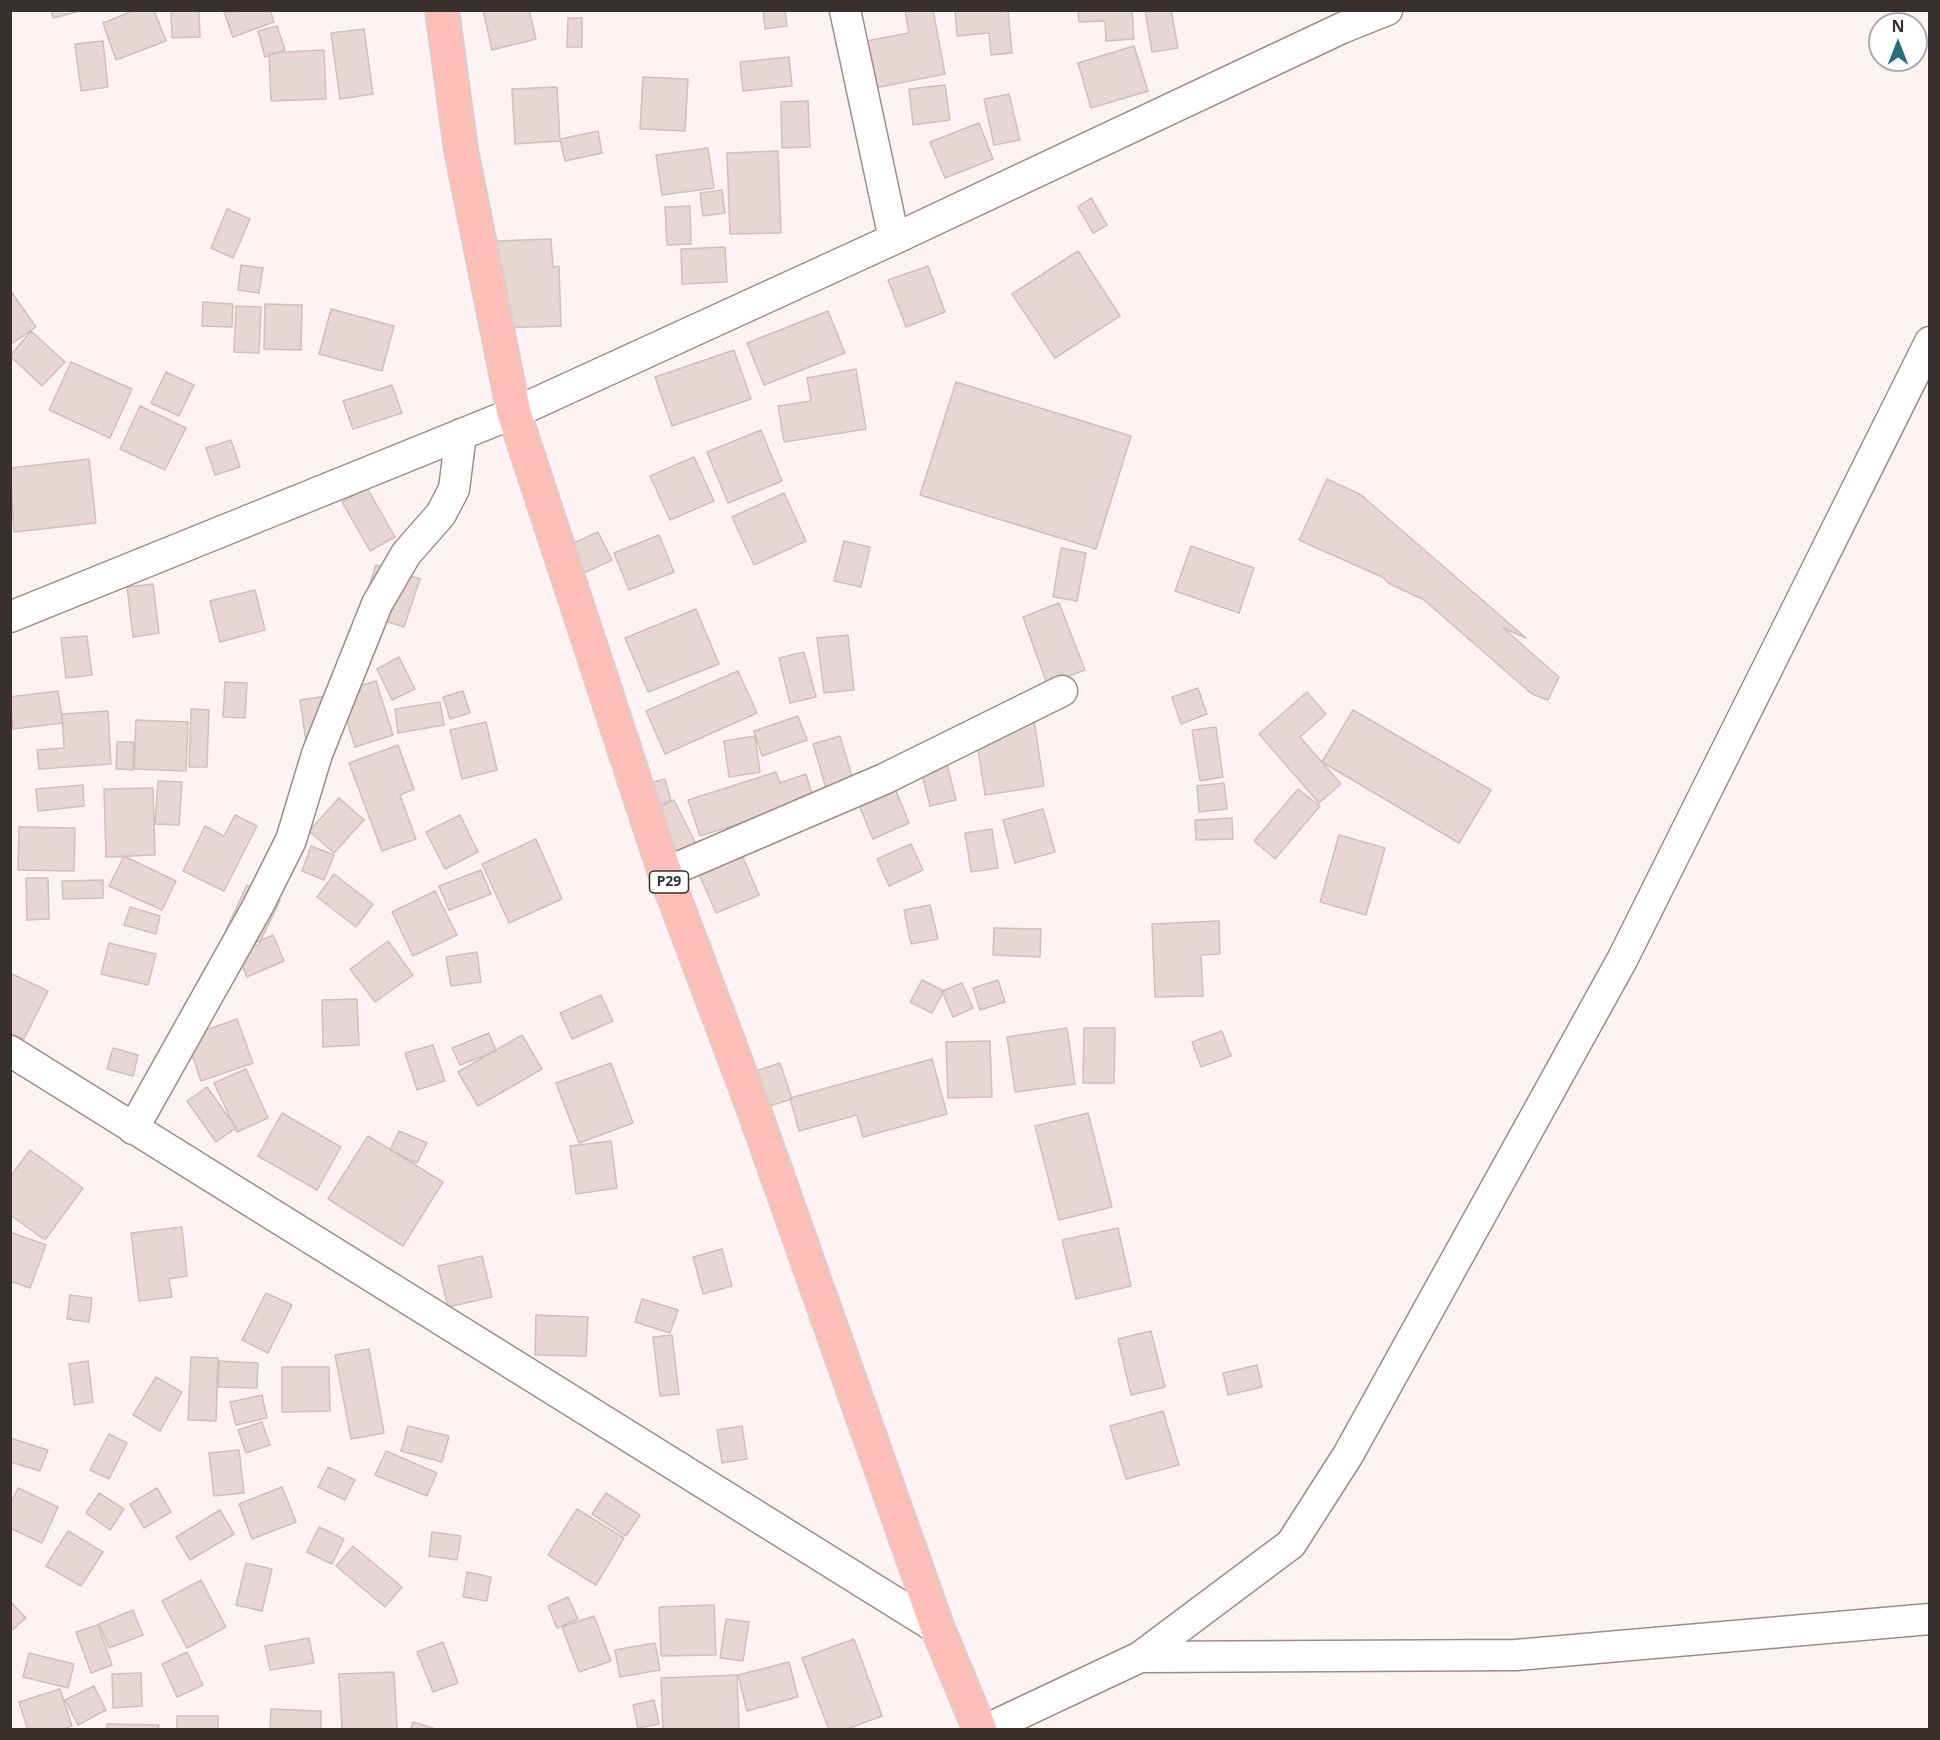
<!DOCTYPE html>
<html>
<head>
<meta charset="utf-8">
<style>
  body { margin:0 }
  #map { position:relative; width:1940px; height:1740px; overflow:hidden; background:#fef3f2; font-family:"Noto Sans",sans-serif }
  canvas { display:block }
  .frame { position:absolute; inset:0; border:12px solid #37302f; pointer-events:none }
  .north { position:absolute; left:1868px; top:12px; width:60px; height:60px; box-sizing:border-box; background:#fff; border:2px solid #afacac; border-radius:50%; rotate:0deg; font-size:16px; font-weight:700; line-height:24px; text-align:center; color:#37302f }
  .north::after { content:''; display:block; margin:auto; width:21px; height:27px; background:#28717a; clip-path:polygon(50% 0,100% 100%,50% 72%,0 100%) }
</style>
</head>
<body>
<div id="map">
<canvas width="1940" height="1740"></canvas>
<div class="frame"></div>
<div class="north">N</div>
</div>
<script>
const c = document.querySelector('canvas').getContext('2d');
c.lineJoin = 'round';
function paint(path, color) { c.fillStyle = color; c.fill(path, 'evenodd'); }
function stroke(path, color, width, dash) { c.strokeStyle = color; c.lineWidth = width; c.lineCap = dash ? 'butt' : 'round'; c.setLineDash(dash || []); c.stroke(path); }
function label(font, color, halo, rows, align = 'center') {
  c.font = font + ' "Noto Sans",sans-serif'; c.lineWidth = 4.5; c.setLineDash([]); c.textBaseline = 'middle'; c.strokeStyle = halo; c.fillStyle = color; for (const [text, x, y, turn = 0] of rows) {
    c.save(); c.translate(x, y); c.rotate((+turn || 0) * Math.PI / 180); c.textAlign = isNaN(turn) ? turn : align; if (halo) c.strokeText(text, 0, 0); c.fillText(text, 0, 0); c.restore();
  }
}
const building = new Path2D(`
  M 51,10 L 85,10 L 53,18 Z
  M 135,10 L 154,10 L 166,41 L 116,60 L 103,23 Z
  M 171,10 L 199,10 L 200,37 L 172,38 Z
  M 270,10 L 274,22 L 233,37 L 224,12 Z
  M 483,10 L 529,10 L 536,39 L 492,50 Z
  M 763,10 L 785,10 L 787,26 L 765,29 Z
  M 905,10 L 933,10 L 945,74 L 875,88 L 866,41 L 909,33 Z
  M 955,10 L 1008,10 L 1012,53 L 991,55 L 989,33 L 957,36 Z
  M 1078,10 L 1132,10 L 1134,39 L 1106,41 L 1105,21 L 1079,22 Z
  M 1145,10 L 1171,10 L 1178,48 L 1152,52 Z
  M 568,18 L 582,18 L 582,47 L 567,47 Z
  M 277,26 L 285,50 L 265,57 L 258,31 Z
  M 364,29 L 373,94 L 340,99 L 331,33 Z
  M 103,41 L 108,87 L 81,91 L 75,44 Z
  M 1134,46 L 1148,91 L 1091,108 L 1078,63 Z
  M 324,50 L 326,99 L 271,101 L 269,53 Z
  M 789,57 L 792,86 L 743,91 L 740,62 Z
  M 643,77 L 688,79 L 685,131 L 640,129 Z
  M 945,85 L 950,120 L 913,125 L 909,89 Z
  M 557,87 L 560,141 L 515,144 L 512,89 Z
  M 1009,94 L 1020,140 L 994,145 L 984,99 Z
  M 808,101 L 810,147 L 782,148 L 781,102 Z
  M 979,123 L 993,159 L 945,178 L 930,142 Z
  M 598,131 L 602,153 L 565,161 L 560,139 Z
  M 708,148 L 714,188 L 662,195 L 656,155 Z
  M 778,151 L 781,233 L 730,234 L 727,153 Z
  M 722,190 L 725,213 L 703,216 L 700,193 Z
  M 1091,198 L 1107,225 L 1093,233 L 1078,207 Z
  M 690,206 L 691,244 L 667,245 L 665,207 Z
  M 227,209 L 250,219 L 233,258 L 211,248 Z
  M 551,239 L 553,267 L 559,266 L 561,326 L 501,328 L 497,241 Z
  M 725,247 L 727,282 L 682,284 L 681,249 Z
  M 1078,251 L 1120,316 L 1055,358 L 1012,294 Z
  M 241,265 L 263,268 L 259,293 L 238,290 Z
  M 928,266 L 945,312 L 906,327 L 888,280 Z
  M 10,290 L 36,327 L 10,345 Z
  M 203,302 L 233,304 L 232,327 L 202,326 Z
  M 265,304 L 302,305 L 301,350 L 264,349 Z
  M 236,306 L 261,307 L 259,353 L 234,352 Z
  M 331,309 L 394,326 L 382,371 L 319,354 Z
  M 828,311 L 845,353 L 764,385 L 747,343 Z
  M 31,331 L 65,362 L 42,386 L 10,356 Z
  M 734,350 L 751,399 L 672,426 L 655,377 Z
  M 71,362 L 132,389 L 110,438 L 49,410 Z
  M 856,369 L 866,429 L 784,442 L 778,406 L 811,401 L 807,378 Z
  M 166,372 L 194,385 L 179,416 L 151,403 Z
  M 956,382 L 1131,436 L 1096,549 L 920,495 Z
  M 392,385 L 402,413 L 353,429 L 343,401 Z
  M 140,406 L 186,428 L 165,470 L 120,449 Z
  M 761,430 L 782,481 L 728,503 L 707,452 Z
  M 231,440 L 240,467 L 215,475 L 206,448 Z
  M 694,457 L 714,501 L 670,520 L 650,476 Z
  M 89,459 L 96,523 L 14,532 L 10,468 Z
  M 1327,479 L 1361,495 L 1526,638 L 1503,628 L 1559,677 L 1548,700 L 1532,694 L 1424,600 L 1390,584 L 1382,577 L 1299,540 Z
  M 367,488 L 395,537 L 370,551 L 342,502 Z
  M 784,493 L 806,541 L 754,565 L 732,517 Z
  M 598,532 L 612,560 L 569,580 L 556,551 Z
  M 659,535 L 674,572 L 629,590 L 614,553 Z
  M 844,541 L 870,547 L 861,587 L 834,581 Z
  M 1191,546 L 1254,568 L 1239,613 L 1175,591 Z
  M 1061,548 L 1086,553 L 1077,601 L 1053,597 Z
  M 376,565 L 420,579 L 404,627 L 360,613 Z
  M 153,584 L 159,633 L 133,637 L 127,587 Z
  M 255,590 L 265,630 L 220,642 L 210,601 Z
  M 1059,603 L 1085,670 L 1047,684 L 1023,617 Z
  M 696,609 L 719,664 L 648,692 L 625,638 Z
  M 848,635 L 854,690 L 824,693 L 817,638 Z
  M 87,636 L 92,675 L 66,678 L 61,638 Z
  M 804,652 L 816,697 L 790,703 L 779,658 Z
  M 399,657 L 415,689 L 392,700 L 377,669 Z
  M 738,671 L 757,713 L 665,754 L 646,711 Z
  M 376,681 L 393,735 L 355,747 L 338,692 Z
  M 225,682 L 247,683 L 245,718 L 223,717 Z
  M 1198,688 L 1207,714 L 1181,724 L 1172,697 Z
  M 58,691 L 63,723 L 13,729 L 10,697 Z
  M 463,691 L 470,713 L 450,719 L 443,697 Z
  M 1307,692 L 1326,714 L 1300,737 L 1341,784 L 1319,803 L 1259,734 Z
  M 326,696 L 308,756 L 300,700 Z
  M 440,702 L 444,725 L 398,733 L 395,709 Z
  M 191,709 L 209,710 L 207,767 L 189,767 Z
  M 1353,710 L 1491,790 L 1459,843 L 1322,762 Z
  M 108,711 L 111,764 L 39,769 L 37,750 L 64,748 L 62,714 Z
  M 798,716 L 807,740 L 762,756 L 754,731 Z
  M 136,720 L 188,722 L 186,771 L 134,769 Z
  M 1034,720 L 1044,786 L 985,795 L 975,730 Z
  M 486,722 L 497,770 L 462,779 L 450,730 Z
  M 1216,727 L 1223,777 L 1200,781 L 1192,730 Z
  M 755,736 L 760,772 L 729,777 L 724,741 Z
  M 840,736 L 853,780 L 826,788 L 813,744 Z
  M 117,742 L 134,742 L 133,770 L 116,769 Z
  M 398,745 L 414,789 L 400,795 L 416,839 L 382,851 L 349,763 Z
  M 947,764 L 956,800 L 930,806 L 921,770 Z
  M 776,772 L 780,783 L 806,774 L 814,800 L 700,836 L 688,800 Z
  M 665,779 L 671,801 L 645,808 L 639,786 Z
  M 158,781 L 182,782 L 179,825 L 155,824 Z
  M 1224,783 L 1227,809 L 1199,812 L 1197,786 Z
  M 83,785 L 84,806 L 38,811 L 36,789 Z
  M 153,788 L 155,855 L 106,857 L 104,789 Z
  M 895,788 L 909,823 L 873,839 L 858,803 Z
  M 1298,789 L 1320,806 L 1275,859 L 1254,841 Z
  M 339,798 L 364,820 L 334,853 L 309,831 Z
  M 674,800 L 698,848 L 675,859 L 652,811 Z
  M 1043,809 L 1055,852 L 1015,863 L 1003,820 Z
  M 235,815 L 257,826 L 224,891 L 183,871 L 205,826 L 224,836 Z
  M 460,815 L 478,852 L 445,869 L 426,832 Z
  M 1232,818 L 1233,839 L 1196,840 L 1195,820 Z
  M 19,827 L 75,828 L 74,871 L 18,870 Z
  M 992,829 L 998,868 L 971,872 L 965,833 Z
  M 1339,835 L 1385,848 L 1366,915 L 1320,902 Z
  M 536,839 L 562,899 L 509,923 L 482,864 Z
  M 911,844 L 923,870 L 889,886 L 877,859 Z
  M 311,846 L 334,855 L 324,880 L 302,871 Z
  M 742,855 L 759,895 L 716,913 L 699,874 Z
  M 124,856 L 176,881 L 162,910 L 109,886 Z
  M 481,870 L 491,894 L 449,910 L 439,886 Z
  M 334,874 L 373,904 L 356,927 L 317,897 Z
  M 26,878 L 48,878 L 49,919 L 27,920 Z
  M 103,880 L 103,898 L 63,899 L 62,881 Z
  M 247,885 L 280,901 L 258,946 L 226,930 Z
  M 435,891 L 457,935 L 413,956 L 392,912 Z
  M 930,905 L 938,939 L 911,944 L 904,910 Z
  M 130,907 L 160,916 L 156,934 L 124,925 Z
  M 1219,921 L 1220,954 L 1201,955 L 1203,996 L 1155,997 L 1152,924 Z
  M 994,928 L 1041,929 L 1040,957 L 993,955 Z
  M 273,935 L 284,961 L 247,977 L 236,951 Z
  M 388,941 L 413,975 L 375,1002 L 350,969 Z
  M 109,943 L 156,954 L 148,985 L 101,974 Z
  M 477,952 L 481,982 L 451,986 L 446,957 Z
  M 10,973 L 48,991 L 24,1039 L 10,1033 Z
  M 922,980 L 944,991 L 932,1013 L 910,1002 Z
  M 998,980 L 1005,1002 L 980,1010 L 973,988 Z
  M 962,983 L 973,1008 L 953,1017 L 942,991 Z
  M 601,995 L 613,1021 L 572,1039 L 560,1013 Z
  M 357,999 L 359,1045 L 323,1047 L 322,1000 Z
  M 237,1019 L 253,1063 L 201,1081 L 186,1037 Z
  M 1067,1028 L 1075,1084 L 1015,1092 L 1007,1037 Z
  M 1084,1028 L 1115,1028 L 1114,1083 L 1083,1083 Z
  M 1222,1031 L 1231,1056 L 1201,1067 L 1192,1042 Z
  M 489,1033 L 496,1051 L 460,1065 L 452,1048 Z
  M 522,1035 L 542,1069 L 478,1106 L 458,1072 Z
  M 990,1041 L 992,1097 L 948,1098 L 946,1042 Z
  M 433,1045 L 445,1081 L 417,1090 L 405,1053 Z
  M 113,1048 L 138,1055 L 133,1076 L 107,1069 Z
  M 932,1059 L 947,1114 L 863,1137 L 857,1115 L 799,1131 L 790,1098 Z
  M 611,1063 L 633,1123 L 579,1143 L 556,1083 Z
  M 780,1063 L 792,1099 L 760,1109 L 747,1074 Z
  M 246,1069 L 268,1118 L 237,1132 L 214,1083 Z
  M 207,1087 L 236,1128 L 216,1142 L 187,1101 Z
  M 282,1113 L 341,1147 L 317,1190 L 258,1156 Z
  M 1088,1113 L 1112,1207 L 1059,1220 L 1035,1126 Z
  M 399,1131 L 427,1143 L 417,1163 L 390,1150 Z
  M 368,1136 L 443,1182 L 403,1246 L 328,1199 Z
  M 611,1141 L 617,1188 L 576,1194 L 570,1146 Z
  M 30,1150 L 83,1188 L 45,1240 L 10,1215 L 10,1177 Z
  M 182,1227 L 187,1276 L 169,1279 L 172,1297 L 139,1301 L 131,1233 Z
  M 1118,1228 L 1131,1286 L 1076,1299 L 1062,1240 Z
  M 10,1232 L 46,1245 L 30,1288 L 10,1281 Z
  M 722,1249 L 732,1286 L 703,1294 L 693,1257 Z
  M 482,1256 L 492,1297 L 448,1307 L 438,1266 Z
  M 266,1293 L 292,1305 L 268,1353 L 242,1340 Z
  M 70,1295 L 92,1298 L 89,1322 L 67,1319 Z
  M 642,1299 L 678,1310 L 670,1333 L 635,1322 Z
  M 536,1315 L 588,1317 L 586,1356 L 535,1355 Z
  M 1151,1331 L 1165,1387 L 1131,1395 L 1118,1339 Z
  M 672,1335 L 679,1394 L 660,1396 L 653,1337 Z
  M 369,1349 L 384,1433 L 351,1439 L 335,1355 Z
  M 191,1357 L 218,1358 L 216,1421 L 188,1420 Z
  M 88,1361 L 93,1402 L 74,1405 L 69,1364 Z
  M 219,1361 L 258,1363 L 257,1388 L 218,1387 Z
  M 1257,1365 L 1262,1387 L 1228,1395 L 1223,1373 Z
  M 282,1367 L 329,1367 L 330,1411 L 282,1412 Z
  M 156,1377 L 182,1392 L 160,1431 L 133,1415 Z
  M 262,1395 L 267,1418 L 236,1425 L 230,1402 Z
  M 1163,1411 L 1179,1465 L 1126,1479 L 1110,1426 Z
  M 262,1422 L 270,1445 L 246,1453 L 238,1430 Z
  M 408,1426 L 449,1436 L 442,1462 L 401,1451 Z
  M 742,1426 L 747,1459 L 722,1463 L 717,1430 Z
  M 109,1434 L 127,1443 L 109,1479 L 90,1470 Z
  M 10,1438 L 48,1450 L 40,1471 L 10,1462 Z
  M 239,1450 L 244,1493 L 214,1496 L 209,1453 Z
  M 386,1451 L 437,1473 L 427,1496 L 375,1475 Z
  M 328,1467 L 355,1480 L 345,1500 L 318,1487 Z
  M 282,1487 L 296,1522 L 252,1539 L 239,1504 Z
  M 18,1488 L 58,1507 L 42,1543 L 10,1528 L 10,1505 Z
  M 157,1488 L 171,1512 L 144,1528 L 130,1504 Z
  M 99,1493 L 124,1509 L 110,1530 L 86,1513 Z
  M 606,1493 L 640,1515 L 626,1536 L 592,1514 Z
  M 577,1509 L 624,1538 L 596,1585 L 548,1555 Z
  M 220,1510 L 234,1534 L 190,1560 L 176,1537 Z
  M 319,1527 L 344,1539 L 332,1564 L 307,1552 Z
  M 68,1531 L 103,1552 L 81,1586 L 46,1566 Z
  M 432,1532 L 461,1536 L 457,1560 L 429,1556 Z
  M 353,1546 L 402,1587 L 385,1607 L 336,1566 Z
  M 246,1563 L 272,1569 L 262,1611 L 236,1605 Z
  M 467,1572 L 491,1577 L 487,1601 L 463,1597 Z
  M 201,1580 L 226,1627 L 187,1648 L 162,1601 Z
  M 568,1597 L 578,1619 L 557,1628 L 548,1606 Z
  M 10,1601 L 26,1618 L 10,1632 Z
  M 714,1605 L 716,1655 L 661,1656 L 659,1607 Z
  M 133,1610 L 143,1635 L 109,1648 L 99,1624 Z
  M 594,1616 L 611,1661 L 579,1672 L 562,1627 Z
  M 726,1619 L 749,1622 L 743,1661 L 720,1658 Z
  M 98,1625 L 112,1665 L 91,1673 L 76,1632 Z
  M 309,1638 L 314,1663 L 270,1670 L 265,1646 Z
  M 854,1639 L 882,1716 L 844,1730 L 829,1730 L 802,1658 Z
  M 443,1642 L 458,1683 L 433,1692 L 417,1652 Z
  M 655,1643 L 660,1670 L 620,1677 L 615,1650 Z
  M 187,1652 L 203,1685 L 177,1697 L 162,1664 Z
  M 29,1653 L 74,1664 L 68,1688 L 23,1677 Z
  M 789,1662 L 798,1697 L 747,1711 L 738,1675 Z
  M 394,1672 L 397,1730 L 342,1730 L 339,1674 Z
  M 141,1673 L 142,1706 L 113,1708 L 112,1674 Z
  M 737,1675 L 739,1730 L 663,1730 L 661,1678 Z
  M 94,1686 L 106,1710 L 78,1725 L 65,1700 Z
  M 60,1689 L 72,1726 L 60,1730 L 28,1730 L 19,1702 Z
  M 654,1700 L 659,1724 L 638,1728 L 633,1705 Z
  M 271,1709 L 321,1711 L 321,1730 L 270,1730 Z
  M 177,1716 L 218,1716 L 218,1730 L 177,1730 Z
  M 413,1722 L 439,1730 L 410,1730 Z
  M 107,1724 L 159,1725 L 158,1730 L 107,1730 Z`);
const street = new Path2D(`
  M 845,10 L 894,239
  M 10,617 L 514,413 L 894,239 L 1342,28 L 1387,10
  M 665,873 L 884,779 L 1062,691
  M 10,1051 L 938,1629
  M 133,1129 L 258,906 L 291,840 L 317,754 L 377,604 L 406,554 L 441,514 L 454,489 L 461,434
  M 1140,1657 L 1516,1655 L 1930,1619
  M 985,1730 L 1140,1657 L 1291,1544 L 1348,1455 L 1622,960 L 1930,342`);
const primary = new Path2D(`
  M 442,10 L 461,150 L 514,413 L 665,873 L 754,1110 L 938,1629 L 980,1730`);
const shields = [
  [669,882,39]
];
const shieldNames = [
  ["P29",669,882]
];
paint(building, '#e8d6d3');
stroke(building, '#d0bfbc', 1.5);
stroke(street, '#9d8c8a', 33);
stroke(primary, '#d3d1d1', 36);
stroke(street, '#fff', 30);
stroke(primary, '#fdbfb8', 33);
for (const [x, y, w] of shields) { const box = new Path2D(); box.roundRect(x - w / 2, y - 11, w, 22, 4.5); c.fillStyle = '#fff'; c.fill(box); stroke(box, '#37302f', 1.5); }
label('bold 14px', '#37302f', null, shieldNames);
</script>
</body>
</html>
